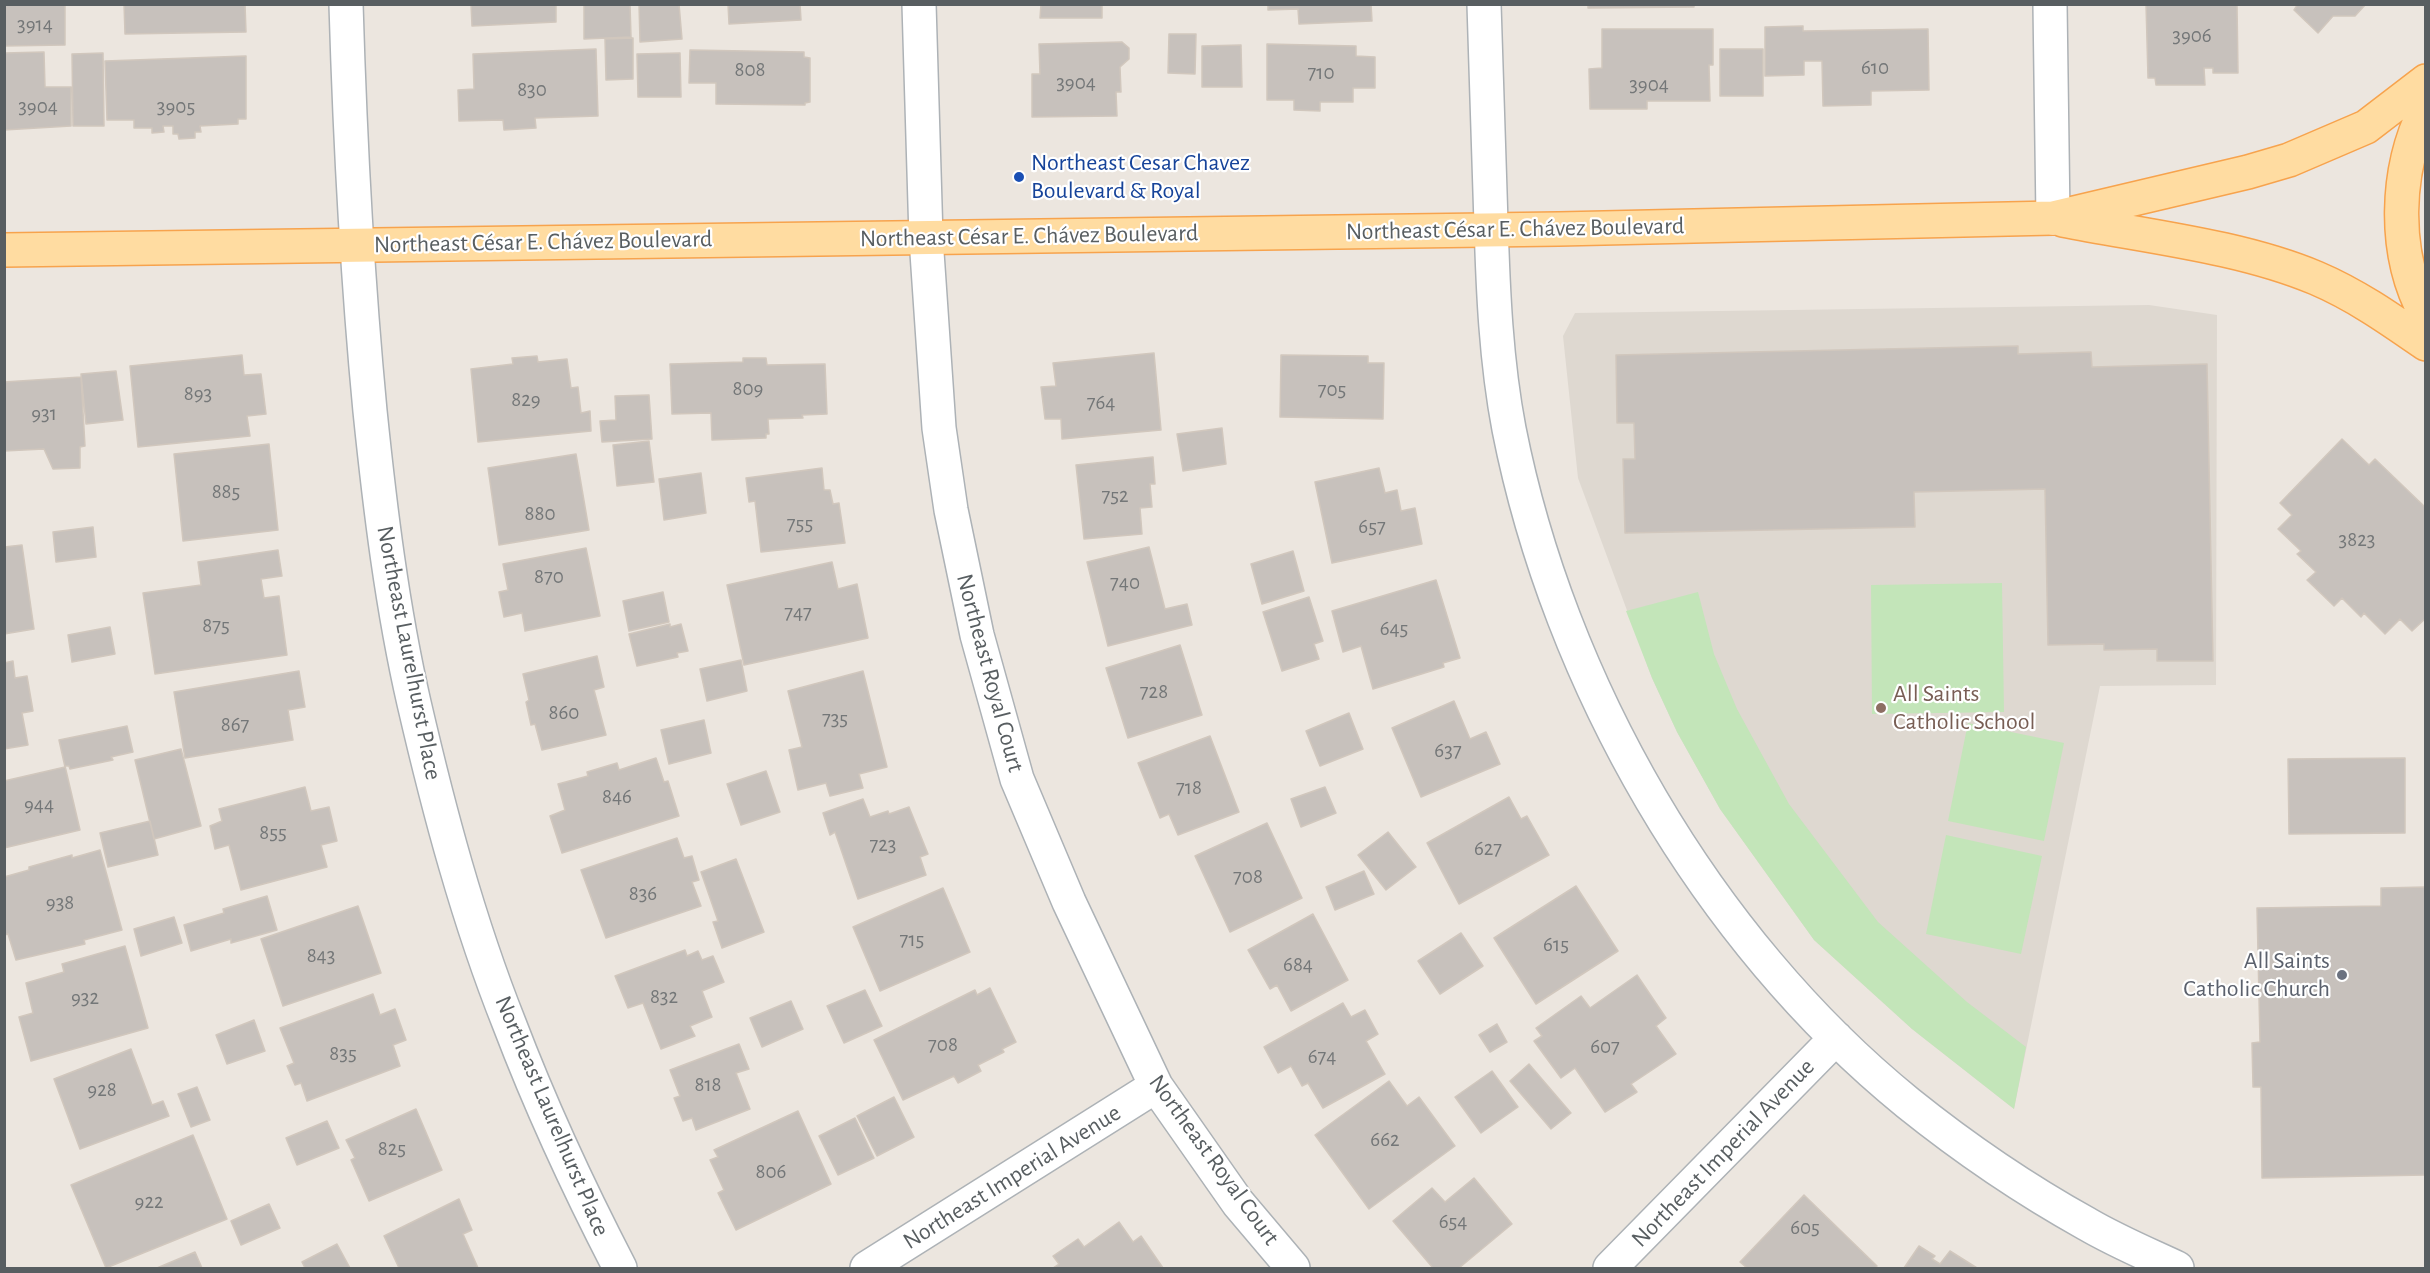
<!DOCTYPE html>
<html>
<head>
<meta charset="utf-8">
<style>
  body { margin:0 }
  #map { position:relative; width:2430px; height:1273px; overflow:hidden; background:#ece6df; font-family:"Alegreya Sans",sans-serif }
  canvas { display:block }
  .frame { position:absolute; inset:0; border:6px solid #585e61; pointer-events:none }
</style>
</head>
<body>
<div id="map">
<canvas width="2430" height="1273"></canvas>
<div class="frame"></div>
</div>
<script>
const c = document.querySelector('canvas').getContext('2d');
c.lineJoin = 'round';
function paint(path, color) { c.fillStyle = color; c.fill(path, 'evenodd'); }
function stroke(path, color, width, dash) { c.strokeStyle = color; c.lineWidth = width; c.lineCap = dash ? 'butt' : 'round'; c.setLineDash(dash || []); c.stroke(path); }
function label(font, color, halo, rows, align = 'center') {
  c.font = font + ' "Alegreya Sans",sans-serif'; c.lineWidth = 4.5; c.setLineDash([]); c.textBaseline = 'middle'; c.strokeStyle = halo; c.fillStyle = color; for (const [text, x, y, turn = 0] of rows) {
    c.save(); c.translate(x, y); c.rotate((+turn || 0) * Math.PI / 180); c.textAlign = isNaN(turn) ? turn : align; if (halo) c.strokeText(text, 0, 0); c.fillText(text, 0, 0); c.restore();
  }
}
const education = new Path2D(`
  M 2149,305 L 2217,315 L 2216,685 L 2100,686 L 2014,1109 L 1912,1029 L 1814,940 L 1720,809 L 1677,732 L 1652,678 L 1578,478 L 1563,336 L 1575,313 Z`);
const green = new Path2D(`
  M 2002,583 L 2004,712 L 1872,714 L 1871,585 Z
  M 1698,592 L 1714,654 L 1737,709 L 1789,804 L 1878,922 L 1967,1002 L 2026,1047 L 2014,1109 L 1912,1029 L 1814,940 L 1720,809 L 1677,732 L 1652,678 L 1626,611 Z
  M 1968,723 L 2064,743 L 2044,841 L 1948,821 Z
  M 1946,835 L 2042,856 L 2021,954 L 1926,934 Z`);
const building = new Path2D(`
  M 4,4 L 65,4 L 65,45 L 4,46 Z
  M 124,4 L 245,4 L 246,32 L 125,34 Z
  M 471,4 L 556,4 L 556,22 L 472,26 Z
  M 584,4 L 630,4 L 631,37 L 584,39 Z
  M 639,4 L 679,4 L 682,39 L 640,42 Z
  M 728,4 L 800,4 L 801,20 L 729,24 Z
  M 1041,4 L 1102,4 L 1102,18 L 1040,18 Z
  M 1268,4 L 1371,4 L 1372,21 L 1299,24 L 1298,9 L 1268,10 Z
  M 1588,4 L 1694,4 L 1694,7 L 1588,8 Z
  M 2146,4 L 2237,4 L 2238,73 L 2213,73 L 2213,68 L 2204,68 L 2205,85 L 2156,85 L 2155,78 L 2148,78 Z
  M 2298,4 L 2366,4 L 2355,16 L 2333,16 L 2318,33 L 2294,10 Z
  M 1803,26 L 1803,31 L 1928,29 L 1929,90 L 1871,91 L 1871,105 L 1823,106 L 1822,61 L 1804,61 L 1804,75 L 1765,76 L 1765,27 Z
  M 1602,29 L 1713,29 L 1713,65 L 1709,65 L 1710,101 L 1647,101 L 1647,109 L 1590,109 L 1589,69 L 1602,68 Z
  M 1169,34 L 1196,34 L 1195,74 L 1168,73 Z
  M 633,38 L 633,79 L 606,80 L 605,39 Z
  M 1122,42 L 1129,48 L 1129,59 L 1120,67 L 1121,92 L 1116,92 L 1117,116 L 1032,117 L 1032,74 L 1040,74 L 1039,44 Z
  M 1267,44 L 1356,46 L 1356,56 L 1375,57 L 1375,88 L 1353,88 L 1353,102 L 1320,102 L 1320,111 L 1294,110 L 1294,100 L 1267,100 Z
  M 1241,45 L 1242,87 L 1202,87 L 1202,46 Z
  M 596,49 L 598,116 L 535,118 L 536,128 L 504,130 L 503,120 L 459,121 L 458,90 L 474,89 L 473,54 Z
  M 1720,49 L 1763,49 L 1763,96 L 1720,96 Z
  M 690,50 L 804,52 L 804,57 L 810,58 L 810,102 L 805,103 L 805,105 L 716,104 L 716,83 L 689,83 Z
  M 44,52 L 45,87 L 71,87 L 71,126 L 4,130 L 4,53 Z
  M 103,53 L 104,126 L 73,126 L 72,54 Z
  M 680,53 L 681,97 L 638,97 L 637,54 Z
  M 246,56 L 246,119 L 238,119 L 238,124 L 200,126 L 201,132 L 195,132 L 195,138 L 179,139 L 178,134 L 173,134 L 173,126 L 163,126 L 164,132 L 152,133 L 152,128 L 134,128 L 134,120 L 107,120 L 105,61 Z
  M 2018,346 L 2018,354 L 2091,352 L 2092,367 L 2207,364 L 2213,661 L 2157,661 L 2157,649 L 2104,650 L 2104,644 L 2048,645 L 2045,489 L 1914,492 L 1915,527 L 1625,533 L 1623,459 L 1635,459 L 1634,423 L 1617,423 L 1616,355 Z
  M 1154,353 L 1161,430 L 1062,439 L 1061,419 L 1045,419 L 1041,387 L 1056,386 L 1053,363 Z
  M 242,355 L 244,375 L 261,374 L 266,414 L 247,416 L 250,436 L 138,447 L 130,366 Z
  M 1281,355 L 1368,356 L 1368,363 L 1384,363 L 1383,419 L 1280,417 Z
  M 537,356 L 538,362 L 567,359 L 571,388 L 578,387 L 581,413 L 590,411 L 591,431 L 478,442 L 471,369 L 513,364 L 512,358 Z
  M 743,358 L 766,358 L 767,365 L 825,364 L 827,414 L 802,415 L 803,418 L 768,419 L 769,434 L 766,434 L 766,438 L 712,440 L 711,413 L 672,414 L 670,364 L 743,362 Z
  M 116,371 L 123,420 L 86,424 L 81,374 Z
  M 81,377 L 85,446 L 80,447 L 80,468 L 53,469 L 44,449 L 4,451 L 4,382 Z
  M 649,395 L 652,439 L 602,442 L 600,421 L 616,420 L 615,396 Z
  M 1222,428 L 1226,464 L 1183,471 L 1177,434 Z
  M 2342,439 L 2369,465 L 2375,459 L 2426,508 L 2426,618 L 2412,631 L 2400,619 L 2385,634 L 2364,613 L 2361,617 L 2342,598 L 2334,606 L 2307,580 L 2316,572 L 2297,554 L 2301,551 L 2278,529 L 2292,515 L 2280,503 Z
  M 649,441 L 654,482 L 617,486 L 613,445 Z
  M 269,444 L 278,530 L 183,541 L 174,454 Z
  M 576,454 L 589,530 L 499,545 L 488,468 Z
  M 1153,457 L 1155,484 L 1150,484 L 1152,507 L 1140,508 L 1142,534 L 1084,539 L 1076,465 Z
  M 822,468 L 824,490 L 830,490 L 833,504 L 839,503 L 845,543 L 761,552 L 755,501 L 749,502 L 746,478 Z
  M 1379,468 L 1385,493 L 1397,490 L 1401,511 L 1415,508 L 1422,544 L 1332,563 L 1315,482 Z
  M 701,473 L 706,513 L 664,520 L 659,479 Z
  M 93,527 L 96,557 L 56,562 L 53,532 Z
  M 22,545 L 34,629 L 4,634 L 4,547 Z
  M 1149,547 L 1165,609 L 1187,604 L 1192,625 L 1108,646 L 1087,562 Z
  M 586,548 L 600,616 L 525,631 L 522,613 L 504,617 L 499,592 L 508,590 L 503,564 Z
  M 278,550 L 282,576 L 261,579 L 264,598 L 279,596 L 287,655 L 155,674 L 143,593 L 201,585 L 198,562 Z
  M 1293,551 L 1304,591 L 1262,604 L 1251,564 Z
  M 832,562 L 838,589 L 857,584 L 868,638 L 744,665 L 727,585 Z
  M 1436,580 L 1460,658 L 1443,663 L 1444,667 L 1373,689 L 1361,646 L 1343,652 L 1332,611 Z
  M 663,592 L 669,622 L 629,631 L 623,601 Z
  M 1309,597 L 1323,641 L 1314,644 L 1319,659 L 1282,671 L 1263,612 Z
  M 670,624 L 670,627 L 681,624 L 688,651 L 677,653 L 678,657 L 637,666 L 629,634 Z
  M 110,627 L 115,654 L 72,662 L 68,635 Z
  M 1180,645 L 1202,715 L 1128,738 L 1106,668 Z
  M 597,656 L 604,687 L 594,690 L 606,735 L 542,750 L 535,724 L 531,725 L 526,702 L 529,700 L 523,674 Z
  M 741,660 L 747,691 L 707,701 L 700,669 Z
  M 13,661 L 15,678 L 27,676 L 33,711 L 22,713 L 28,745 L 4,749 L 4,663 Z
  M 299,671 L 305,707 L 288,710 L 293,740 L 185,758 L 174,692 Z
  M 863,671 L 887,767 L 859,774 L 863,788 L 830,796 L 826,783 L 798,790 L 789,750 L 802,747 L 788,691 Z
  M 1454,701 L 1470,739 L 1486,732 L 1500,764 L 1421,797 L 1392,728 Z
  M 1349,713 L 1363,749 L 1320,766 L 1306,731 Z
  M 704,720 L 711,753 L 669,764 L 661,730 Z
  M 127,726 L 133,752 L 111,757 L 113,760 L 70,769 L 69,766 L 65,766 L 80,830 L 4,848 L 4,781 L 65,767 L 59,740 Z
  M 1210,736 L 1239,812 L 1178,835 L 1169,814 L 1160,818 L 1138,763 Z
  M 181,749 L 201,826 L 154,839 L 135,760 Z
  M 656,758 L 664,782 L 668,781 L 679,816 L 562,853 L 550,816 L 565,810 L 558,784 L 588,776 L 587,772 L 617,763 L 619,770 Z
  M 2405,758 L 2405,833 L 2289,834 L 2288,759 Z
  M 766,771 L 780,812 L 741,825 L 727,784 Z
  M 305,787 L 311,811 L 329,807 L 337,841 L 321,845 L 327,867 L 241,890 L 229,845 L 215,849 L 210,826 L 222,821 L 219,809 Z
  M 1325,787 L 1336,813 L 1301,827 L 1291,799 Z
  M 1509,797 L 1521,819 L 1527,816 L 1549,855 L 1459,904 L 1427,843 Z
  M 863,799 L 870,817 L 888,811 L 889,814 L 909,807 L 928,854 L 920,857 L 926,875 L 858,899 L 835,832 L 830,835 L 823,813 Z
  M 150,821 L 158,855 L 108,867 L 100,833 Z
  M 1267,823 L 1302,898 L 1230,932 L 1195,856 Z
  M 1388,832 L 1416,867 L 1386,890 L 1358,855 Z
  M 677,838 L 684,858 L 692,856 L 699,880 L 692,882 L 701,906 L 606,938 L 581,870 Z
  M 100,850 L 122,930 L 84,940 L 85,944 L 16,960 L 8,934 L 4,935 L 4,877 L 29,870 L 29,867 L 72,855 L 72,858 Z
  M 736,859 L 764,932 L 722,948 L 713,922 L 718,921 L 701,872 Z
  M 1364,871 L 1374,894 L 1335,910 L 1326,887 Z
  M 1576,886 L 1618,951 L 1536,1004 L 1494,938 Z
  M 2426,887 L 2426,1175 L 2262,1178 L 2261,1087 L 2253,1087 L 2252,1043 L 2260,1042 L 2257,908 L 2381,906 L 2381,888 Z
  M 943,888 L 970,952 L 880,991 L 853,927 Z
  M 267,896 L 277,930 L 231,943 L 231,939 L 191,951 L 184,925 L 224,913 L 223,909 Z
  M 358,906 L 381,973 L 283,1006 L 261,939 Z
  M 1313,914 L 1348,980 L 1291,1011 L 1277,985 L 1270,989 L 1248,950 Z
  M 174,917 L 182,943 L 141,956 L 134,929 Z
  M 1461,933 L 1483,966 L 1440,994 L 1418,961 Z
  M 125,946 L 148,1028 L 31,1061 L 19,1017 L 33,1013 L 26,983 L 64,972 L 62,964 Z
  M 685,950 L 687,956 L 698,951 L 702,960 L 713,956 L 724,982 L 702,991 L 712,1017 L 690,1026 L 695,1036 L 661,1049 L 643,1003 L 628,1008 L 615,976 Z
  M 1637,975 L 1666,1018 L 1656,1026 L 1676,1054 L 1631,1084 L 1637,1092 L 1605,1112 L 1575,1068 L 1561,1078 L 1534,1041 L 1542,1036 L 1536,1028 L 1581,996 L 1590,1008 Z
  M 990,988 L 1016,1042 L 1002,1049 L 1004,1052 L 978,1065 L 981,1071 L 958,1083 L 954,1076 L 903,1100 L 874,1040 L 975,990 L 977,995 Z
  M 865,990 L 882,1026 L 844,1043 L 827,1006 Z
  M 373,994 L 380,1015 L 395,1009 L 406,1040 L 393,1045 L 400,1066 L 307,1101 L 301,1083 L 295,1085 L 287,1066 L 294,1063 L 280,1028 Z
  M 791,1001 L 803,1029 L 762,1047 L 750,1018 Z
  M 1343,1003 L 1351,1017 L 1365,1010 L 1378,1034 L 1366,1041 L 1385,1074 L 1323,1108 L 1308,1083 L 1302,1086 L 1291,1066 L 1278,1073 L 1264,1047 Z
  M 254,1020 L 265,1051 L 227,1064 L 216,1035 Z
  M 1497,1024 L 1507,1042 L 1490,1052 L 1479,1035 Z
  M 739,1044 L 749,1069 L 736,1073 L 750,1109 L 696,1130 L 692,1118 L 683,1121 L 674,1098 L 680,1096 L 670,1070 Z
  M 131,1049 L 152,1105 L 163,1101 L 169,1116 L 80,1149 L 54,1079 Z
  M 1529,1064 L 1571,1113 L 1551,1129 L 1510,1081 Z
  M 1492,1071 L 1518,1107 L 1481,1133 L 1455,1097 Z
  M 1389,1081 L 1407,1106 L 1419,1097 L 1455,1146 L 1369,1209 L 1315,1135 Z
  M 197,1087 L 210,1120 L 191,1127 L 178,1094 Z
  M 894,1097 L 914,1137 L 877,1156 L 857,1116 Z
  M 416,1109 L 442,1170 L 369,1201 L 351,1160 L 355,1158 L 346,1140 Z
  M 798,1111 L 831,1184 L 736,1230 L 718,1193 L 724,1190 L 710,1160 L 718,1157 L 714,1150 Z
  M 855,1118 L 874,1158 L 838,1175 L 819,1136 Z
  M 327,1121 L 339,1148 L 297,1165 L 286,1138 Z
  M 193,1135 L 227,1219 L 106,1268 L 71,1185 Z
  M 1474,1178 L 1512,1224 L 1459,1268 L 1433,1268 L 1393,1221 L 1432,1188 L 1445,1202 Z
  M 1804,1195 L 1877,1266 L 1875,1268 L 1747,1268 L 1740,1262 Z
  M 459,1199 L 472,1230 L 463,1234 L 478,1268 L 399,1268 L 384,1236 Z
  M 269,1204 L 280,1228 L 241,1245 L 231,1221 Z
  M 1119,1222 L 1133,1242 L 1141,1236 L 1163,1268 L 1053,1268 L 1059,1264 L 1053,1256 L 1078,1239 L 1084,1247 Z
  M 337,1244 L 350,1268 L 305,1268 L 302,1262 Z
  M 1919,1246 L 1935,1256 L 1932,1259 L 1940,1264 L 1950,1251 L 1977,1268 L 1904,1268 Z
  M 195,1252 L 202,1268 L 157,1268 Z`);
const street = new Path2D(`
  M 346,4 C 350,140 357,275 370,411 C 380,508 392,607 414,703 C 439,811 468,920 509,1023 C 541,1107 579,1189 620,1268
  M 919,4 L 926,238 L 939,428 L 951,510 L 977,635 L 1017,779 L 1069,902 L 1156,1086 L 1238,1203 L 1293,1268
  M 1484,4 C 1486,77 1488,149 1491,221 C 1493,291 1496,361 1509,429 C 1559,683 1706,939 1908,1103 C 1964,1148 2024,1189 2087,1224 C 2116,1241 2147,1254 2177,1268
  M 2050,4 L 2053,218
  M 867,1268 L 1156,1086
  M 1610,1268 L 1836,1038`);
const primary = new Path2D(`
  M 2426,108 C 2395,170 2392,253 2426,315
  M 2063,220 C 2144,236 2240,246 2316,278 C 2356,295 2390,319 2426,344
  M 4,250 L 1559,229 L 2053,218 L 2248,172 L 2289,160 L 2366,127 L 2426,81`);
const markers = [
  [1019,177,6,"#1a4fb4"],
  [1881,708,6,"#8d6e63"],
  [2342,975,6,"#6b7280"]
];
const numberNames = [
  ["3914",35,25],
  ["3906",2192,36],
  ["610",1875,68],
  ["808",750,70],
  ["710",1321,73],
  ["3904",1076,83],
  ["3904",1649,85],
  ["830",532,90],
  ["3904",38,107],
  ["3905",176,107],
  ["809",748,389],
  ["705",1332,390],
  ["893",198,394],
  ["829",526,400],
  ["764",1101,403],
  ["931",44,414],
  ["885",226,492],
  ["752",1115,496],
  ["880",540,514],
  ["755",800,524],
  ["657",1372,527],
  ["3823",2357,540],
  ["870",549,577],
  ["740",1125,583],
  ["747",798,613],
  ["875",216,626],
  ["645",1394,629],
  ["728",1154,692],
  ["860",564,713],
  ["735",835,719],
  ["867",235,725],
  ["637",1448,751],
  ["718",1189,788],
  ["846",617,797],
  ["944",39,805],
  ["855",273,833],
  ["723",883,845],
  ["627",1488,849],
  ["708",1248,877],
  ["836",643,894],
  ["938",60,903],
  ["715",912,940],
  ["615",1556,945],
  ["843",321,956],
  ["684",1298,965],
  ["832",664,997],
  ["932",85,998],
  ["708",943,1045],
  ["607",1605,1047],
  ["835",343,1054],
  ["674",1322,1057],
  ["818",708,1085],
  ["928",102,1090],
  ["662",1385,1140],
  ["825",392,1149],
  ["806",771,1172],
  ["922",149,1202],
  ["654",1453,1222],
  ["605",1805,1228]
];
const transitNames = [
  ["Northeast Cesar Chavez",1031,163],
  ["Boulevard & Royal",1031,191]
];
const streetNames = [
  ["Northeast César E. Chávez Boulevard",1515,229,-1],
  ["Northeast César E. Chávez Boulevard",1029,236,-1],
  ["Northeast César E. Chávez Boulevard",543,242,-1],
  ["Northeast Laurelhurst Place",409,653,79],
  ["Northeast Royal Court",990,673,75],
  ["Northeast Laurelhurst Place",552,1116,67],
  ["Northeast Imperial Avenue",1723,1153,-46],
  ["Northeast Royal Court",1214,1160,54],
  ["Northeast Imperial Avenue",1012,1177,-32]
];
const educationNames = [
  ["All Saints",1893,694],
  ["Catholic School",1893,722]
];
const worshipNames = [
  ["All Saints",2330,961],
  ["Catholic Church",2330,989]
];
paint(education, '#ded8d0');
paint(green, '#c3e5b9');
paint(building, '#c7c1bc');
stroke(building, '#d1c7bd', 1.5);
stroke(street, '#adb2b6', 36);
stroke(primary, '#f7a34d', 36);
stroke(street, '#fff', 33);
stroke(primary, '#ffdca1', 33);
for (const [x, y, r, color] of markers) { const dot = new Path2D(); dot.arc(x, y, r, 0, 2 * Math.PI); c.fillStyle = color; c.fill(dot); stroke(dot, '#fff', 2); }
label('21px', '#747778', null, numberNames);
label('24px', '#164399', '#fff', transitNames, 'left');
label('24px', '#585e61', '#fff', streetNames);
label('24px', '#785e54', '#fff', educationNames, 'left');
label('24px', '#5b616d', '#fff', worshipNames, 'right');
</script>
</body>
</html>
